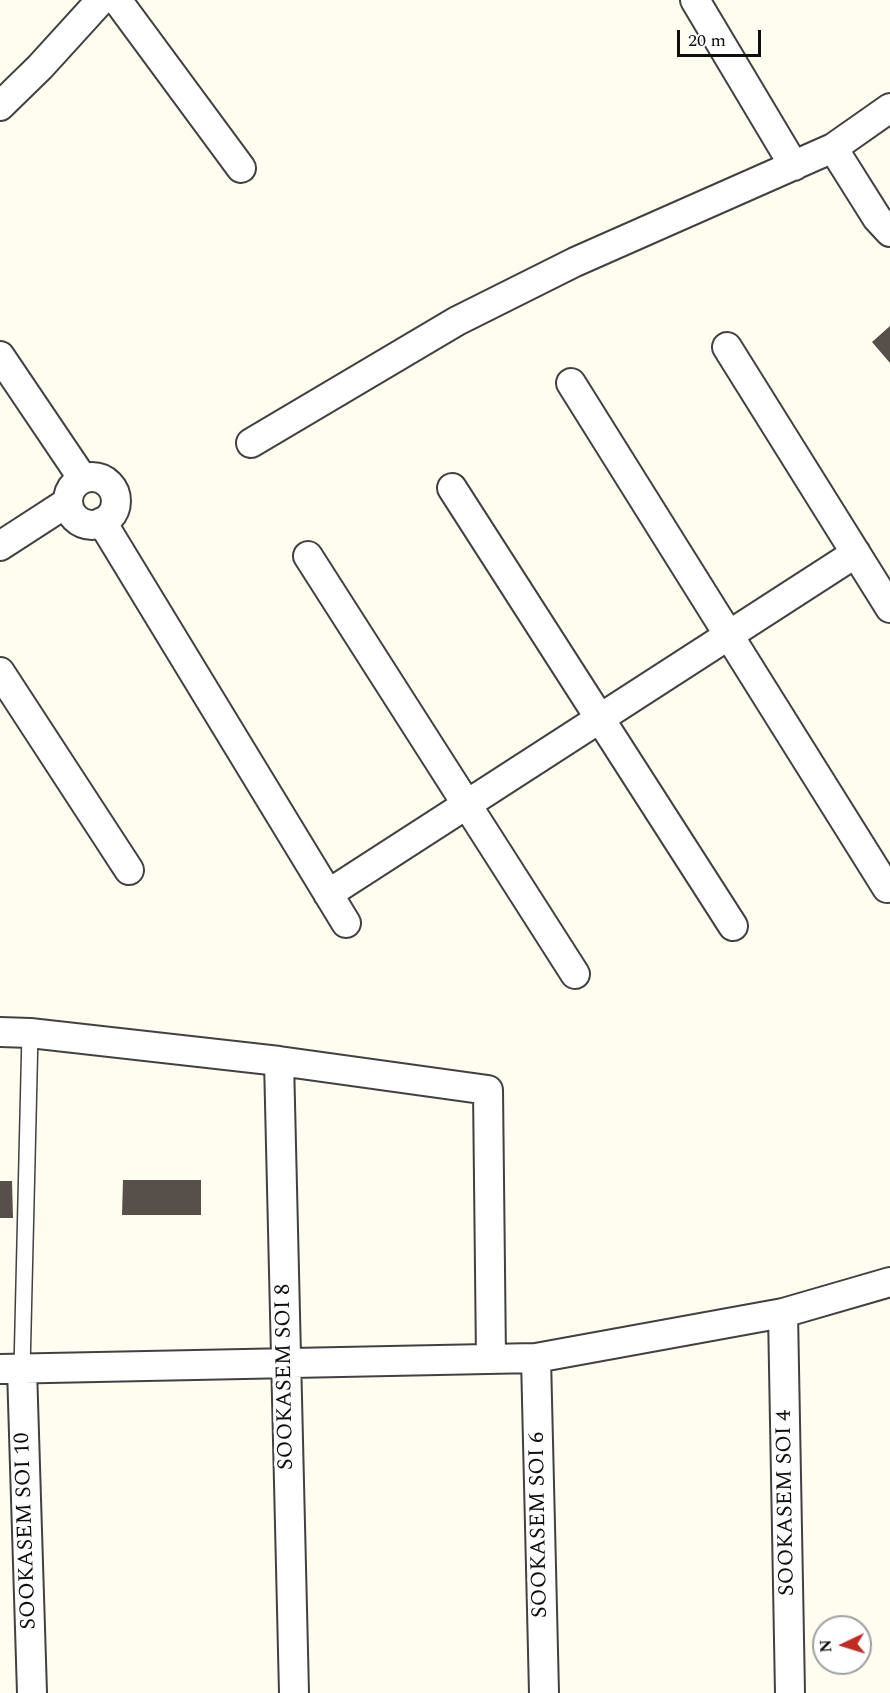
<!DOCTYPE html>
<html>
<head>
<meta charset="utf-8">
<style>
  body { margin:0 }
  #map { position:relative; width:890px; height:1693px; overflow:hidden; background:#fffdef; font-family:Spectral,serif }
  canvas { display:block }
  .north { position:absolute; left:812px; top:1615px; width:60px; height:60px; box-sizing:border-box; background:#fff; border:2px solid #9f9f9f; border-radius:50%; rotate:266deg; font-size:16px; font-weight:700; line-height:24px; text-align:center; color:#0e0e0e }
  .north::after { content:''; display:block; margin:auto; width:21px; height:27px; background:#c12b23; clip-path:polygon(50% 0,100% 100%,50% 72%,0 100%) }
  .scale { position:absolute; left:677px; top:30px; width:84px; height:27px; box-sizing:border-box; border:3px solid #0e0e0e; border-top:0; padding-left:8px; font-size:18px; line-height:21px; white-space:nowrap; color:#0e0e0e; -webkit-text-stroke:4px #fff; paint-order:stroke }
</style>
</head>
<body>
<div id="map">
<canvas width="890" height="1693"></canvas>
<div class="north">N</div>
<div class="scale">20 m</div>
</div>
<script>
const c = document.querySelector('canvas').getContext('2d');
c.lineJoin = 'round';
function paint(path, color) { c.fillStyle = color; c.fill(path, 'evenodd'); }
function stroke(path, color, width, dash) { c.strokeStyle = color; c.lineWidth = width; c.lineCap = dash ? 'butt' : 'round'; c.setLineDash(dash || []); c.stroke(path); }
function label(font, color, halo, rows, align = 'center') {
  c.font = font + ' Spectral,serif'; c.lineWidth = 6; c.setLineDash([]); c.textBaseline = 'middle'; c.strokeStyle = halo; c.fillStyle = color; for (const [text, x, y, turn = 0] of rows) {
    c.save(); c.translate(x, y); c.rotate((+turn || 0) * Math.PI / 180); c.textAlign = isNaN(turn) ? turn : align; if (halo) c.strokeText(text, 0, 0); c.fillText(text, 0, 0); c.restore();
  }
}
const building = new Path2D(`
  M 890,326 L 890,363 L 872,342 Z
  M 123,1180 L 201,1180 L 201,1215 L 122,1215 Z
  M 0,1181 L 12,1181 L 13,1218 L 0,1218 Z`);
const lane = new Path2D(`
  M 22,1369 L 30,1033`);
const street = new Path2D(`
  M 117,0 L 241,168
  M 695,0 L 794,166
  M 0,106 L 40,67 L 101,0
  M 833,148 L 877,218 L 890,232
  M 727,347 L 890,608
  M 0,356 L 83,479
  M 571,383 L 887,888
  M 251,443 L 457,321 L 575,262 L 833,148 L 890,108
  M68 501a24 24 0 1 1 48 0a24 24 0 1 1-48 0Z
  M 452,488 L 733,926
  M 102,522 L 346,923
  M 0,546 L 68,502
  M 308,556 L 575,974
  M 0,672 L 129,870
  M 328,894 L 856,553
  M 0,1032 L 30,1033 L 279,1061 L 488,1090 L 491,1359
  M 279,1061 L 294,1693
  M 783,1313 L 790,1693
  M 536,1358 L 544,1693
  M 0,1369 L 536,1358 L 783,1313 L 890,1282
  M 22,1369 L 32,1693`);
const streetNames = [
  ["SOOKASEM SOI 8",286,1377,-91],
  ["SOOKASEM SOI 4",787,1503,-91],
  ["SOOKASEM SOI 6",540,1525,-91],
  ["SOOKASEM SOI 10",27,1531,-92]
];
paint(building, '#57504a');
stroke(lane, '#414141', 18);
stroke(street, '#414141', 32);
stroke(lane, '#fff', 15);
stroke(street, '#fff', 28);
label('22px', '#0e0e0e', '#fff', streetNames);
</script>
</body>
</html>
